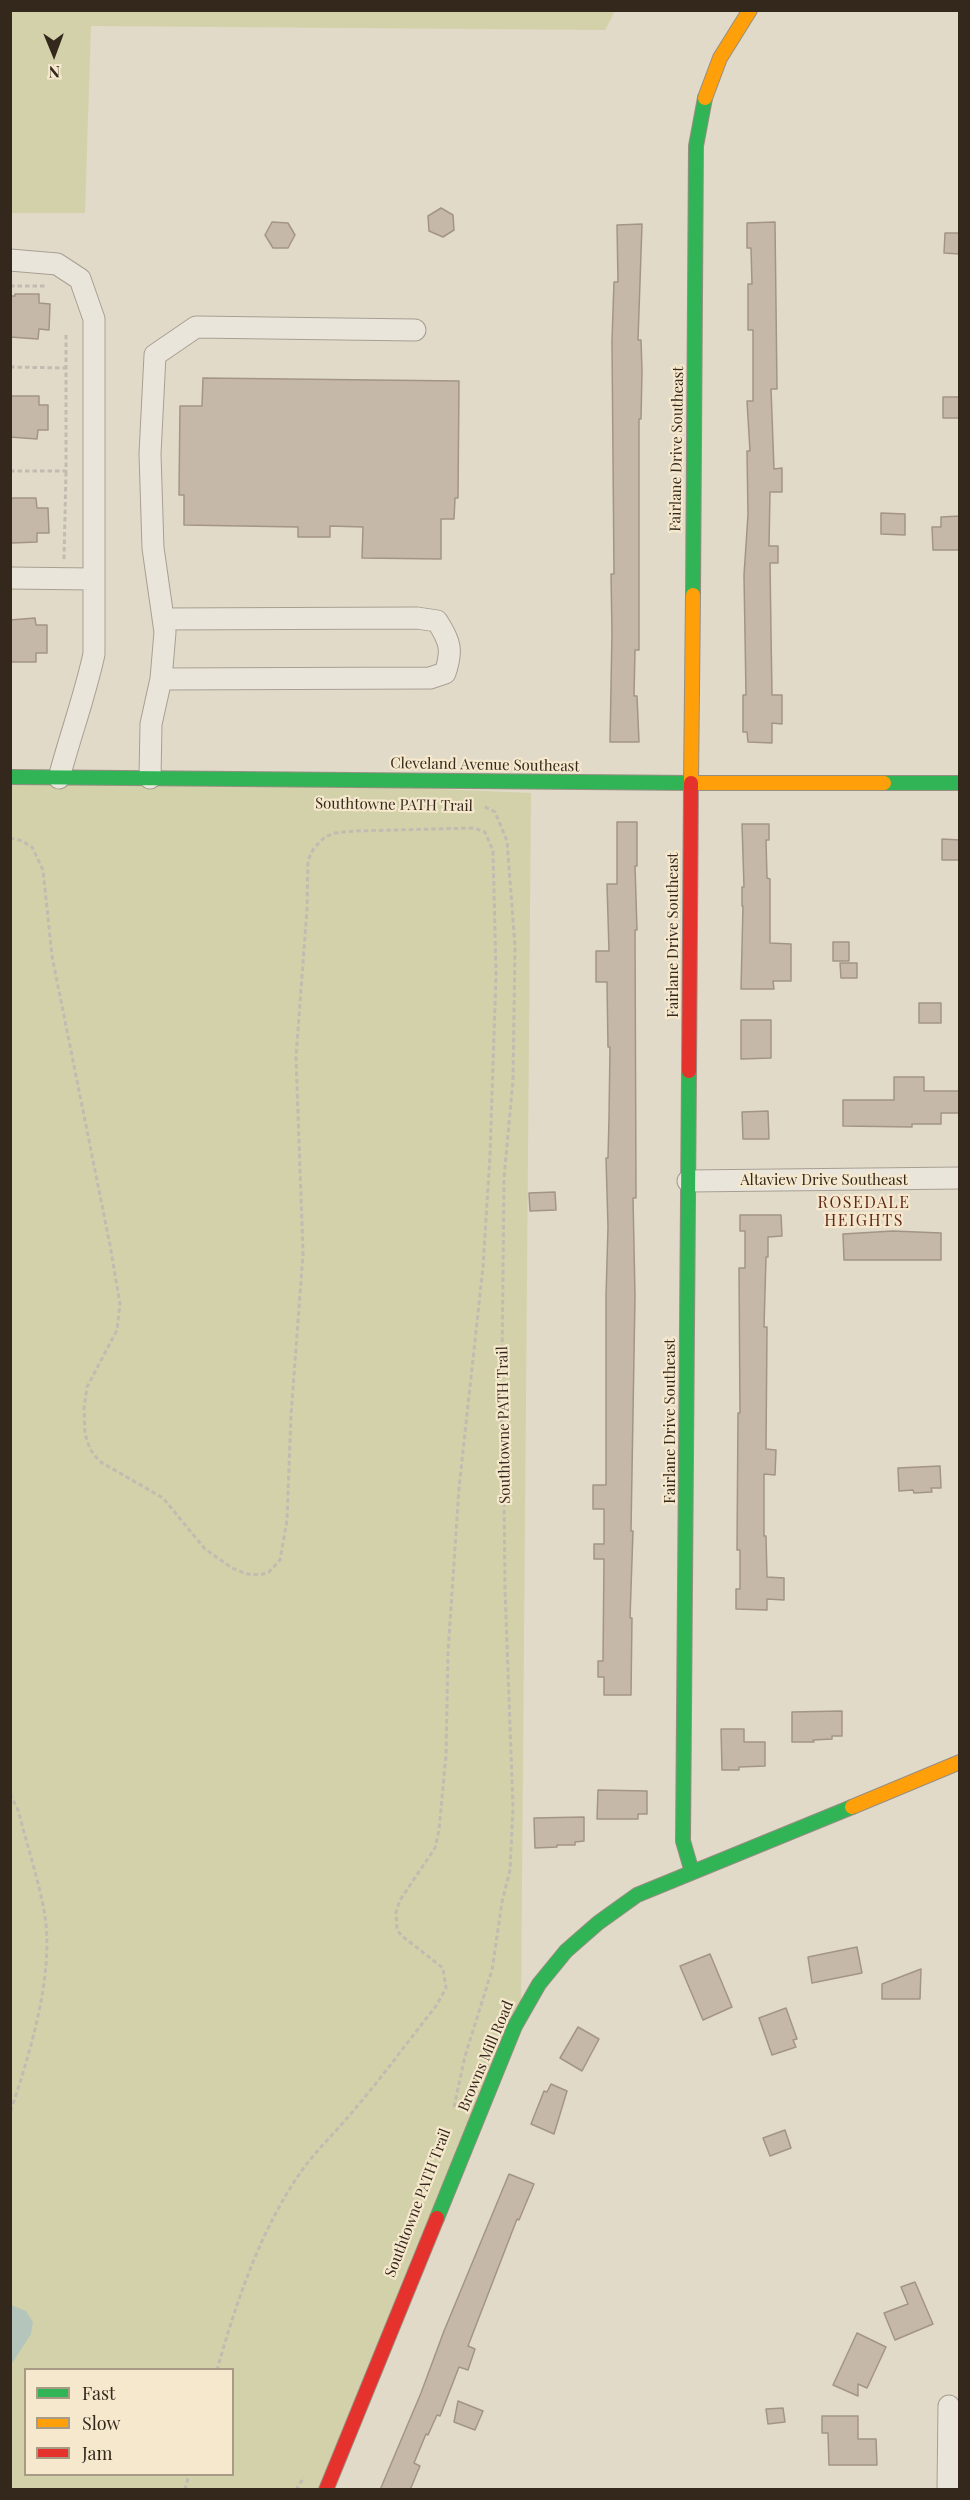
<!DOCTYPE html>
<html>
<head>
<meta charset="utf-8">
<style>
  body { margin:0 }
  #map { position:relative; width:970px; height:2500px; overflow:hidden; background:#e2dac8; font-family:"Playfair Display",serif }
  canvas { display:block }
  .frame { position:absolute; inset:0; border:12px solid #34271c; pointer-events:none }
  .legend { position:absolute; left:24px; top:2368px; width:210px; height:108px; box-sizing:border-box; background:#f5e8cd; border:2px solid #a89b86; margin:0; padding:8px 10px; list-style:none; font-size:18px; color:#34271c }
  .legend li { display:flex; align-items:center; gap:12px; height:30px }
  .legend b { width:30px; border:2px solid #a89b86 }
  .north { position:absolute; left:24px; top:24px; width:60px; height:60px; -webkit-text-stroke:4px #f5e8cd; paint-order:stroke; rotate:179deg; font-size:16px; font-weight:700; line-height:24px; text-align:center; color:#34271c }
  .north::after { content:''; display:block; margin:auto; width:21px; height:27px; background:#34271c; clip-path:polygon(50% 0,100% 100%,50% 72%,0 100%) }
</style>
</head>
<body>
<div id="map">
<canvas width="970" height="2500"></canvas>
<div class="frame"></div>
<ul class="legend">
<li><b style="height:8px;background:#30b455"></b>Fast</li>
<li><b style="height:8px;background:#ff9f0a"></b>Slow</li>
<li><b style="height:8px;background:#e5322d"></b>Jam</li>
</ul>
<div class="north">N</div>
</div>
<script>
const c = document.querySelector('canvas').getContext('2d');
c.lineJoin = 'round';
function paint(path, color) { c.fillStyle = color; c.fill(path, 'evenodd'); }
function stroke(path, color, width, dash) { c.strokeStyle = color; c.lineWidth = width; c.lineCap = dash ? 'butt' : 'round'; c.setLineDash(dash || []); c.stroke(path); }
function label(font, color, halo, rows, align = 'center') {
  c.font = font + ' "Playfair Display",serif'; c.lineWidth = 4.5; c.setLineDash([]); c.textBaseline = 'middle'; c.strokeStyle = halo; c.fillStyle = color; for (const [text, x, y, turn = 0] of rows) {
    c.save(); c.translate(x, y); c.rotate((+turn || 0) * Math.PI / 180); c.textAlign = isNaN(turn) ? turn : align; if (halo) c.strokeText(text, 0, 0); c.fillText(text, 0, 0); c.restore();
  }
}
const green = new Path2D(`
  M 11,10 L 615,10 L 615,11 L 605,30 L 91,26 L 85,213 L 11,213 Z
  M 11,770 L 531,793 L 521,2005 L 322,2489 L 11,2490 ZM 26,2370 L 232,2370 L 232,2474 L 26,2474 Z`);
const water = new Path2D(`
  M 11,2305 L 26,2311 L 33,2322 L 31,2334 L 11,2365 Z`);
const building = new Path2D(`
  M 441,208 L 453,215 L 454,230 L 443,237 L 429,231 L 428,216 Z
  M 272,222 L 288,223 L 295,235 L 288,248 L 273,248 L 265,235 Z
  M 775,222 L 777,389 L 771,389 L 774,469 L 782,468 L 782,492 L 770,492 L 769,546 L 778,546 L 778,563 L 770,563 L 771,634 L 772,695 L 782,695 L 782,724 L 772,723 L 772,743 L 748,742 L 747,732 L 743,732 L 743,695 L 746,695 L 744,575 L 748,515 L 747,451 L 750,451 L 747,401 L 753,401 L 753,330 L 748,330 L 748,284 L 752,284 L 751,248 L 747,248 L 747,223 Z
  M 642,224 L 638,340 L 641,340 L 642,371 L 641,419 L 639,419 L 639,650 L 635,650 L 634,696 L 637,696 L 639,742 L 610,742 L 612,633 L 611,574 L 614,574 L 612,341 L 614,282 L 618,282 L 617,225 Z
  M 945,233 L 960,233 L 960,254 L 944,253 Z
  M 15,294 L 39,294 L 39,303 L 50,304 L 49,330 L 39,329 L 38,339 L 10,337 L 10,296 L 15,296 Z
  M 203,378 L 459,381 L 458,498 L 455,498 L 454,519 L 441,519 L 441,559 L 362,558 L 363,527 L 330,526 L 330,537 L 298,537 L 298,527 L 184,525 L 184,495 L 179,495 L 180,406 L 202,406 Z
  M 10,396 L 39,396 L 39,405 L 48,405 L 48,430 L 38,430 L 37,439 L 10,437 Z
  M 943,397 L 960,397 L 960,418 L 943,418 Z
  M 13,498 L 36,498 L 37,508 L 48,508 L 49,533 L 37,533 L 37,542 L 12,543 L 10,540 L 10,500 Z
  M 881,513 L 905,514 L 905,535 L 881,534 Z
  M 960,516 L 960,550 L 933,550 L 932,527 L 941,527 L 941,517 Z
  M 35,618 L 36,625 L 47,625 L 47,653 L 36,653 L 36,662 L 10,662 L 10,620 Z
  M 617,822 L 637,822 L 637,866 L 635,866 L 637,930 L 635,930 L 636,1198 L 633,1198 L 635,1296 L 631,1531 L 633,1531 L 630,1618 L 632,1618 L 631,1695 L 604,1695 L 604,1677 L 598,1677 L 598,1661 L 603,1661 L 604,1559 L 594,1559 L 594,1544 L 604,1544 L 604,1509 L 593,1509 L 593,1485 L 606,1485 L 606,1296 L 608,1227 L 606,1158 L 608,1158 L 609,1118 L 610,1047 L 608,1047 L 607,982 L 596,982 L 596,951 L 609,951 L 607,884 L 617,884 Z
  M 742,824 L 769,824 L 769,840 L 766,840 L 767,878 L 770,879 L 770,943 L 791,944 L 791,981 L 773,981 L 774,989 L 741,989 L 743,906 L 742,906 L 742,887 L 744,887 Z
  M 942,839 L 960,840 L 960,860 L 942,860 Z
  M 833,942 L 849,942 L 849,961 L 833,961 Z
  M 840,963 L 857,963 L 857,978 L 841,978 Z
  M 919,1003 L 941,1003 L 941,1023 L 919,1023 Z
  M 741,1020 L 771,1020 L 771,1058 L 741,1059 Z
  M 894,1077 L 924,1077 L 924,1091 L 960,1091 L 960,1113 L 941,1113 L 941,1124 L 912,1124 L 912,1127 L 843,1126 L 843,1100 L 894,1100 Z
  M 768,1111 L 769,1139 L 743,1139 L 742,1112 Z
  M 555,1192 L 556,1210 L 530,1211 L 529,1193 Z
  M 740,1215 L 781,1215 L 782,1236 L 768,1237 L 768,1257 L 766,1257 L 764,1327 L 767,1327 L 766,1449 L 776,1450 L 775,1475 L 764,1474 L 764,1536 L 766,1536 L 767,1577 L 784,1578 L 784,1600 L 767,1599 L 767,1610 L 736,1609 L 736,1589 L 740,1589 L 740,1550 L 737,1550 L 738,1413 L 740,1413 L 739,1268 L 745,1268 L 745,1231 L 740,1231 Z
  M 893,1231 L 941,1233 L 941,1260 L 844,1260 L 843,1234 Z
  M 940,1466 L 941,1488 L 931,1488 L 932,1492 L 914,1493 L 913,1490 L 899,1491 L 898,1468 Z
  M 842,1711 L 842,1736 L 832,1736 L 832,1739 L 813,1740 L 814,1742 L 792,1742 L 792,1712 Z
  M 721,1729 L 744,1729 L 744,1742 L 765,1742 L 765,1766 L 739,1767 L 739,1770 L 722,1770 Z
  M 598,1790 L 647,1791 L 647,1814 L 638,1814 L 638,1819 L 597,1819 Z
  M 584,1817 L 584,1841 L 575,1842 L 575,1845 L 557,1845 L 557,1847 L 535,1848 L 534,1818 Z
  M 857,1947 L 862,1973 L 812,1983 L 808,1957 Z
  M 710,1954 L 732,2007 L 703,2020 L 680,1966 Z
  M 921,1969 L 920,1999 L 882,1999 L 882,1984 Z
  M 786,2008 L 797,2039 L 793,2040 L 796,2047 L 772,2055 L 759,2018 Z
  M 578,2027 L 599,2039 L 582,2071 L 560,2058 Z
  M 551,2084 L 567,2091 L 554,2134 L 531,2124 L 544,2091 L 547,2092 Z
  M 785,2130 L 791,2148 L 770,2156 L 763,2138 Z
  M 509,2174 L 534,2184 L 519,2220 L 517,2219 L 468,2346 L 475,2349 L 468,2370 L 459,2367 L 440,2416 L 437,2415 L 428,2435 L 426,2434 L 414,2463 L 420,2466 L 410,2490 L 380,2490 L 421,2393 L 444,2331 Z
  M 915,2282 L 933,2324 L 895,2340 L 884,2313 L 908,2304 L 901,2287 Z
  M 857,2333 L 886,2347 L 867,2388 L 858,2384 L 858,2396 L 833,2385 Z
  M 458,2401 L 483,2411 L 475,2430 L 454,2422 Z
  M 783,2408 L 785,2422 L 768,2424 L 766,2409 Z
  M 822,2416 L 858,2416 L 858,2439 L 876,2439 L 877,2465 L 829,2465 L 828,2433 L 822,2433 Z`);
const path = new Path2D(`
  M 10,286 L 47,286
  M 10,367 L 66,368
  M 10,471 L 66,471 L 66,334
  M 64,559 L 66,471
  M 10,838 L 22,841 L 32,847 L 43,870 L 52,956 L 110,1245 L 120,1304 L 117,1330 L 87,1387 L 84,1409 L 85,1434 L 90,1449 L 99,1461 L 163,1498 L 205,1549 L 232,1568 L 247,1574 L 260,1575 L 269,1572 L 280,1560 L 287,1520 L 291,1415 L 303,1254 L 296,1057 L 307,909 L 308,860 L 314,848 L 325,837 L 335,833 L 355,831 L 474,828 L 485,832 L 493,851 L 496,974 L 490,1155 L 483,1267 L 459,1488 L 448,1653 L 446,1755 L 439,1830 L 435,1848 L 400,1900 L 396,1912 L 397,1930 L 402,1936 L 443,1968 L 446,1988 L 436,2006 C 409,2040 383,2076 354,2110 C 336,2132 314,2152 298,2176 C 259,2234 236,2303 217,2370
  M 10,1794 L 18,1810 C 27,1845 39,1881 45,1916 C 54,1977 29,2056 10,2113
  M 454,2107 L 465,2056 L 492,1970 L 502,1902 L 510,1870 L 513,1807 L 505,1589 L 504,1492 L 501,1457 L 504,1178 L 513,1080 L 515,946 L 507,841 L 495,812 L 483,806
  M 185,2490 L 189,2474
  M 296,2490 L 304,2477`);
const street = new Path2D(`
  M 10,260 L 57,264 L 80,279 L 94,319 L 94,654 C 85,696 70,736 59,778
  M 10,578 L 92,579
  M 161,679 L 430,678 L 445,673 C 453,650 450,641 437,621 L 417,618 L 163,619
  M 150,778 L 151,724 L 161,679 L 165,632 L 153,548 L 150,454 L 155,355 L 196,327 L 415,330
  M 688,1181 L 960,1178
  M 948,2490 L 949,2406`);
const fast = new Path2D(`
  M 693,595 L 696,146 L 705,98
  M 10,777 L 693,783
  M 884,783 L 960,783
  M 689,1071 L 683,1841 L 692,1872
  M 437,2218 L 515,2026 L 539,1984 L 566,1951 L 598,1923 L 637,1895 L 852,1807`);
const slow = new Path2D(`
  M 705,98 L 720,58 L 750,10
  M 691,783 L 693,595
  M 693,783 L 884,783
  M 852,1807 L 960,1762`);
const jam = new Path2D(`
  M 689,1071 L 691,783
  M 326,2490 L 437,2218`);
const streetNames = [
  ["Fairlane Drive Southeast",677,449,-89],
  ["Cleveland Avenue Southeast",485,765,1],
  ["Southtowne PATH Trail",394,805,1],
  ["Fairlane Drive Southeast",673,935,-90],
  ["Altaview Drive Southeast",824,1180],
  ["Fairlane Drive Southeast",670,1421,-90],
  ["Southtowne PATH Trail",504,1425,-91],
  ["Browns Mill Road",486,2056,-67],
  ["Southtowne PATH Trail",418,2203,-69]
];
const neighbourhoodNames = [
  ["ROSEDALE",864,1203],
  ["HEIGHTS",864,1221]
];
paint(green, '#d3d1aa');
paint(water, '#b4c6bb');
paint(building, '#c6b8a9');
stroke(building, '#a29588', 1.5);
stroke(street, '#a79f92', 23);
stroke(fast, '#968e82', 16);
stroke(slow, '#968e82', 16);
stroke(jam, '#968e82', 16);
stroke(path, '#c2bbb2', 3, [4.5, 3]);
stroke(street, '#eae5db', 21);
stroke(fast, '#30b455', 14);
stroke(slow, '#ff9f0a', 14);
stroke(jam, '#e5322d', 14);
label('15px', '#34271c', '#f5e8cd', streetNames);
c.letterSpacing = '1.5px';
label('16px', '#60271b', '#f5e8cd', neighbourhoodNames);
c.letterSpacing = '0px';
</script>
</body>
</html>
